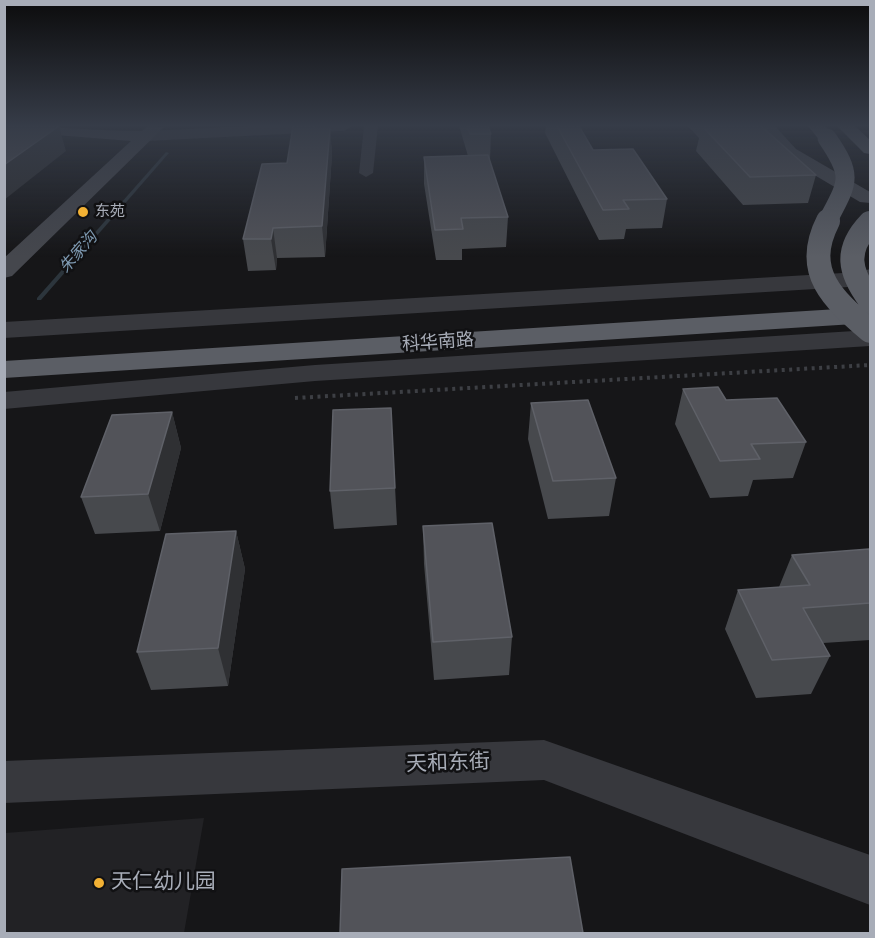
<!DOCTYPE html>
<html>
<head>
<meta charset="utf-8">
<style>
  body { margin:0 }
  #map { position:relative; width:875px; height:938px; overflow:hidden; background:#161618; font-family:"Roboto Condensed",sans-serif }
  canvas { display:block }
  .frame { position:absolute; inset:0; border:6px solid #a8adb8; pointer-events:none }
</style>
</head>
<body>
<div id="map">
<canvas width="875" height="938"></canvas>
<div class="frame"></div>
</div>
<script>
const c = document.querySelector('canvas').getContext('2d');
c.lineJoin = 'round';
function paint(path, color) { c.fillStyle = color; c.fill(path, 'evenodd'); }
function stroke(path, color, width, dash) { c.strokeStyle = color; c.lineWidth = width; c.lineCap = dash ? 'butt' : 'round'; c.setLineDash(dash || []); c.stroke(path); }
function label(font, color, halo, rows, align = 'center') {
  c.font = font + ' "Roboto Condensed","Noto Sans SC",sans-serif'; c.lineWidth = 5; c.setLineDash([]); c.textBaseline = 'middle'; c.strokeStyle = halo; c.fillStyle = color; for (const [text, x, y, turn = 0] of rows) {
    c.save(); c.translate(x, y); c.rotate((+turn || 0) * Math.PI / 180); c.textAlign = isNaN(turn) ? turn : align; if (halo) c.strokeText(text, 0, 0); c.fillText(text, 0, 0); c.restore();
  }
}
const built = new Path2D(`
  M 204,818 L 184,933 L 5,933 L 5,833 Z`);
const stream = new Path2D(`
  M 166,152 L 169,153 L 41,300 L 37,300 L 37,298 Z`);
const path = new Path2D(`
  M 295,398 L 870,365`);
const minor = new Path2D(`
  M 364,126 L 378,126 L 373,173 L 366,177 L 359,173 Z`);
const tertiary = new Path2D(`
  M 254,126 L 352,126 L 344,131 L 147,141 L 139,136 L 147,131 Z
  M 870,269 L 870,285 L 865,286 L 4,338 L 4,322 L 860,272 Z
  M 870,330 L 870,346 L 315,381 L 4,409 L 4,392 L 315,365 Z
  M 544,740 L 870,855 L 870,905 L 544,780 L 4,803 L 4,761 Z`);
const secondary = new Path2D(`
  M 4,126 C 51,126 96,131 142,131 L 148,126 L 164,127 L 12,276 L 4,278 L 4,258 L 131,141 L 4,131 Z
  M 758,126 L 775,126 L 796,149 L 870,192 L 870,203 L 860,202 L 784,157 Z`);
const trunk = new Path2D(`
  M 808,126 L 825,126 L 836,138 L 833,142 L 821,142 Z
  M 837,126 L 855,126 L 870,140 L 870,154 L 864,153 Z
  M 870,307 L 870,323 L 4,378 L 4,361 Z`);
const trunkBridgeFar1 = new Path2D(`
  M 827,138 C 854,177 848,182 827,222`);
const trunkBridge = new Path2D(`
  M 828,221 C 802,272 833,299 870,331
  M 870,223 C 844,250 849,272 870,300`);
const wall = new Path2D(`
  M 459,126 L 488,126 L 491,134 L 490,160 L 489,160 L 508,217 L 506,247 L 462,249 L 462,260 L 436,260 L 424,184 L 424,157 L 468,156 Z
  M 546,126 L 579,126 L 593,150 L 667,199 L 662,228 L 626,229 L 624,239 L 599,240 L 545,133 Z
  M 688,126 L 761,126 L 816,175 L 808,203 L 743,205 L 696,151 L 699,138 Z
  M 315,128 L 330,128 L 332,154 L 325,257 L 277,258 L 276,270 L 248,271 L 243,239 L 287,163 Z
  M 683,389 L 726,400 L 806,442 L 793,478 L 753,480 L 748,496 L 710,498 L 675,424 Z
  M 531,403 L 616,478 L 609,516 L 548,519 L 528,439 Z
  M 391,408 L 397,525 L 334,529 L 330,491 Z
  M 172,412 L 181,448 L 160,531 L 95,534 L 81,497 Z
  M 423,526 L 512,637 L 509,675 L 434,680 L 424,564 Z
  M 236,531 L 245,569 L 228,686 L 151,690 L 137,652 Z
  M 870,552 L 870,640 L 823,643 L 830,656 L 811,694 L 756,698 L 725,629 L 738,590 L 779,587 L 792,555 Z`);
const shadedWall = new Path2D(`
  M 59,126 L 66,151 L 4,200 L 4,165 Z
  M 330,128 L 332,154 L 325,257 L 322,226 Z
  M 273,228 L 277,258 L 276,270 L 271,239 Z
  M 172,412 L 181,448 L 160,531 L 148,494 Z
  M 236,531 L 245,569 L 228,686 L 218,648 Z`);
const building = new Path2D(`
  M 4,126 L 59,126 L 4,165 Z
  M 293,126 L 314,126 L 314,128 L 330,128 L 322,226 L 273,228 L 271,239 L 243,239 L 262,164 L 287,163 Z
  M 467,126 L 488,126 L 491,134 L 470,134 Z
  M 557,126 L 579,126 L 593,150 L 633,149 L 667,199 L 623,200 L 629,209 L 603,210 Z
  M 702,126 L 761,126 L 816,175 L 750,177 Z
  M 488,155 L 508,217 L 461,218 L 463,229 L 435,230 L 424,157 Z
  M 718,387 L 726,400 L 777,398 L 806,442 L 751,444 L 760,459 L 720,461 L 683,389 Z
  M 588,400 L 616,478 L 553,481 L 531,403 Z
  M 391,408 L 395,488 L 330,491 L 333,410 Z
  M 172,412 L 148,494 L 81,497 L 112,415 Z
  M 492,523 L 512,637 L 433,642 L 423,526 Z
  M 236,531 L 218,648 L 137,652 L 166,534 Z
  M 869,549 L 870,552 L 870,603 L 803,608 L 830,656 L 772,660 L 738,590 L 810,585 L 792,555 Z
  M 570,857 L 583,933 L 340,933 L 342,869 Z`);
const markers = [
  [83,212,6,"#f2b134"],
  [99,883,6,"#f2b134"]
];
const farPoinames = [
  ["东苑",95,212]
];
const farWaternames = [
  ["朱家沟",79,253,-49]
];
const streetNames = [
  ["科华南路",438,343,-4]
];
const nearStreetnames = [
  ["天和东街",448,764,-2]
];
const nearPoinames = [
  ["天仁幼儿园",111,883]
];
paint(built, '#222225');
paint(stream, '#2c353c');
stroke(path, '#3d3f44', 4, [3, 4.5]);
paint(minor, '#37383d');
paint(tertiary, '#37383d');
paint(secondary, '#45474d');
paint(trunk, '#5b5e65');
stroke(trunkBridgeFar1, '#5b5e65', 19);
stroke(trunkBridge, '#5b5e65', 24);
paint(wall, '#47494d');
paint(shadedWall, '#2f3033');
paint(building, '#525359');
stroke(building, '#5f6168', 1.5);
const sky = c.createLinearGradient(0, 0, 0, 257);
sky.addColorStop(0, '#0c0c0d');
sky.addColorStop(0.49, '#363c48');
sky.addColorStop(1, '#363c4800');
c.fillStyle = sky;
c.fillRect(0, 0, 875, 257);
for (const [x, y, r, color] of markers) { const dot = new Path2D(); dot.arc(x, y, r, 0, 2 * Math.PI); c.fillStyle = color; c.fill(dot); stroke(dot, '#111113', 2); }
label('15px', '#a8adb8', '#111113', farPoinames, 'left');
label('italic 16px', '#7f9bb3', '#111113', farWaternames);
label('18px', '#a8adb8', '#111113', streetNames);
label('21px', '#a8adb8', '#111113', nearStreetnames);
label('21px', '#a8adb8', '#111113', nearPoinames, 'left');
</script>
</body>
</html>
